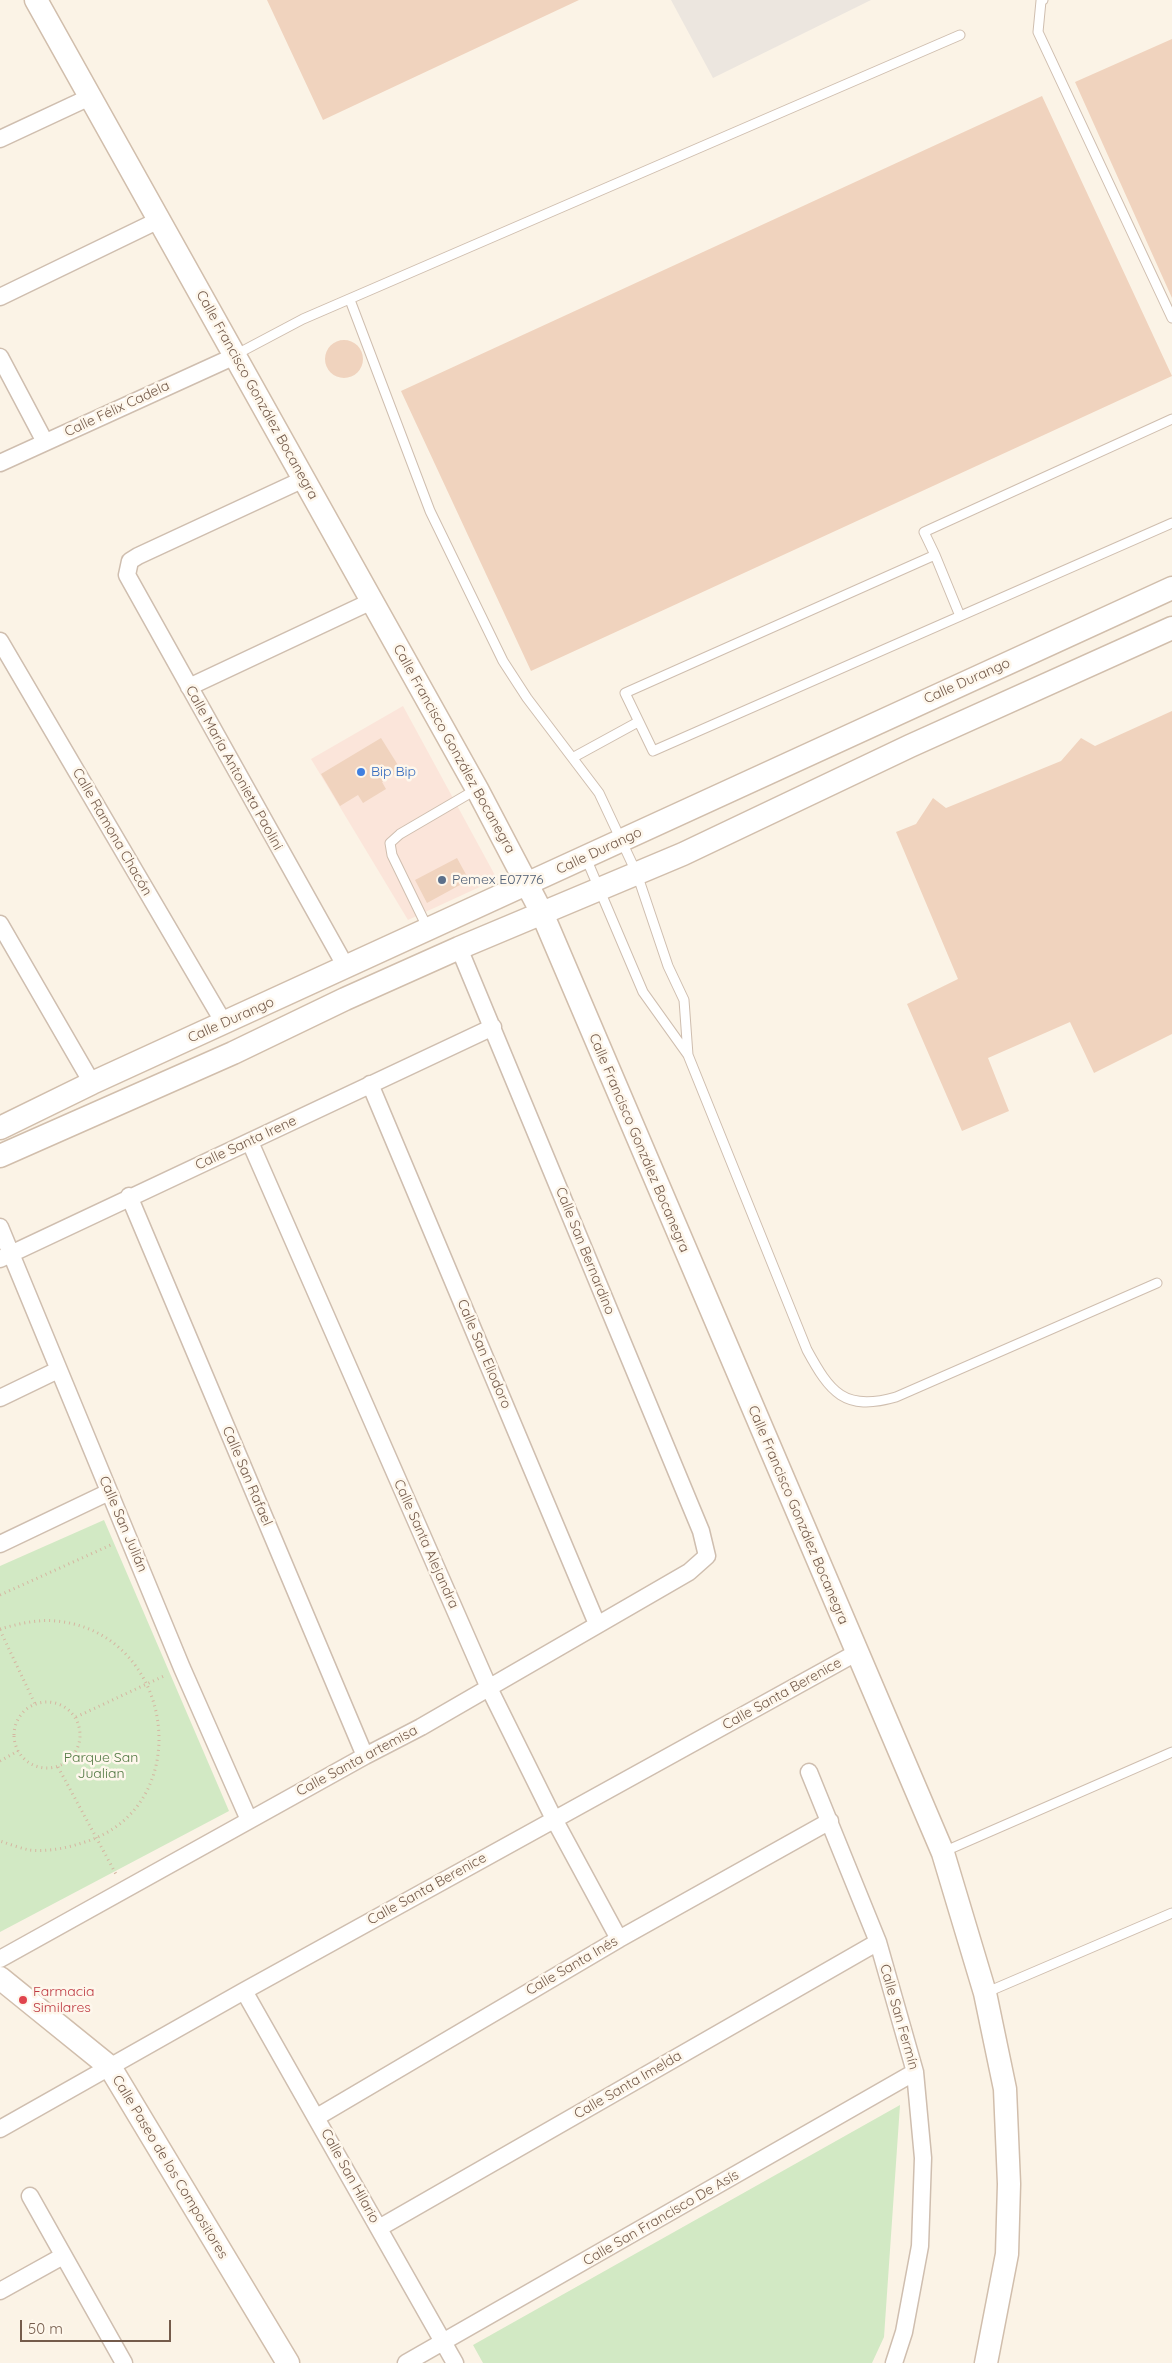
<!DOCTYPE html>
<html>
<head>
<meta charset="utf-8">
<style>
  body { margin:0 }
  #map { position:relative; width:1172px; height:2363px; overflow:hidden; background:#fbf3e6; font-family:Quicksand,sans-serif }
  canvas { display:block }
  .scale { position:absolute; left:20px; top:2320px; width:151px; height:22px; box-sizing:border-box; border:2px solid #745b4b; border-top:0; padding-left:6px; font-size:15px; line-height:18px; white-space:nowrap; color:#745b4b; -webkit-text-stroke:4px #fef7ec; paint-order:stroke }
</style>
</head>
<body>
<div id="map">
<canvas width="1172" height="2363"></canvas>
<div class="scale">50 m</div>
</div>
<script>
const c = document.querySelector('canvas').getContext('2d');
c.lineJoin = 'round';
function paint(path, color) { c.fillStyle = color; c.fill(path, 'evenodd'); }
function stroke(path, color, width, dash) { c.strokeStyle = color; c.lineWidth = width; c.lineCap = dash ? 'butt' : 'round'; c.setLineDash(dash || []); c.stroke(path); }
function label(font, color, halo, rows, align = 'center') {
  c.font = font + ' Quicksand,sans-serif'; c.lineWidth = 5; c.setLineDash([]); c.textBaseline = 'middle'; c.strokeStyle = halo; c.fillStyle = color; for (const [text, x, y, turn = 0] of rows) {
    c.save(); c.translate(x, y); c.rotate((+turn || 0) * Math.PI / 180); c.textAlign = isNaN(turn) ? turn : align; if (halo) c.strokeText(text, 0, 0); c.fillText(text, 0, 0); c.restore();
  }
}
const commercial = new Path2D(`
  M 403,706 L 497,879 L 408,920 L 311,759 Z`);
const industrial = new Path2D(`
  M 671,0 L 871,0 L 713,78 Z`);
const green = new Path2D(`
  M 104,1520 L 229,1811 L 0,1932 L 0,1566 Z
  M 900,2105 L 884,2337 L 872,2363 L 483,2363 L 473,2345 Z`);
const building = new Path2D(`
  M 267,0 L 579,0 L 323,120 Z
  M 1172,39 L 1172,298 L 1075,82 Z
  M 1042,96 L 1172,376 L 531,671 L 401,391 Z
  M325 359a19 19 0 1 1 38 0a19 19 0 1 1-38 0Z
  M 1172,711 L 1172,1034 L 1094,1073 L 1070,1022 L 988,1058 L 1009,1111 L 962,1131 L 907,1004 L 958,979 L 896,832 L 916,824 L 933,798 L 946,808 L 1061,761 L 1081,738 L 1095,746 Z
  M 381,738 L 401,770 L 382,782 L 386,789 L 363,803 L 358,795 L 340,806 L 321,774 Z
  M 457,858 L 469,880 L 427,903 L 415,880 Z`);
const path = new Path2D(`
  M 0,1595 L 113,1544
  M 0,1629 C 18,1624 37,1619 56,1621 C 175,1632 199,1806 85,1842 C 67,1848 48,1852 29,1850 C 20,1848 9,1844 0,1841
  M 0,1630 L 35,1704
  M14 1735a33 33 0 1 1 66 0a33 33 0 1 1-66 0Z
  M 76,1717 L 166,1675
  M 0,1761 L 18,1751
  M 58,1767 L 117,1876`);
const lane = new Path2D(`
  M 1043,0 L 1041,1 L 1038,32 L 1172,318
  M 350,300 L 430,511 L 503,661 L 527,698 L 599,793 L 637,874 L 668,966 L 684,1000 L 688,1055
  M 235,355 L 303,319 L 960,35
  M 1172,419 L 924,532 L 935,555 L 625,693 L 653,751 L 1172,523
  M 935,555 L 960,616
  M 574,757 L 638,722
  M 586,858 L 643,992 L 688,1055 L 807,1350 C 830,1392 844,1412 896,1397 L 1157,1283
  M 428,929 L 392,855 L 390,843 L 400,834 L 477,789
  M 943,1852 L 1172,1752
  M 985,1993 L 1172,1913`);
const street = new Path2D(`
  M 0,139 L 90,97
  M 0,297 L 159,220
  M 0,357 L 45,442
  M 0,463 L 235,356
  M 304,479 L 138,556 L 130,561 L 127,575 L 346,967
  M 0,641 L 224,1023
  M 189,687 L 372,601
  M 0,924 L 92,1083
  M 370,1084 L 597,1624
  M 250,1142 L 489,1688 L 554,1819 L 619,1939
  M 129,1196 L 365,1756
  M 0,1227 L 182,1668 L 249,1820
  M 0,1259 L 493,1027
  M 0,1398 L 58,1370
  M 0,1544 L 109,1492
  M 809,1772 L 878,1942 L 915,2072 L 923,2158 L 920,2246 L 904,2332 L 894,2363
  M 0,1959 L 365,1756 L 421,1727 L 689,1572 L 707,1556 L 701,1531 L 459,948
  M 244,1991 L 455,2363
  M 317,2117 L 619,1939 L 830,1821
  M 0,2129 L 244,1991 L 856,1653
  M 30,2196 L 124,2363
  M 379,2228 L 878,1942
  M 0,2291 L 63,2256
  M 406,2363 L 915,2072`);
const secondary = new Path2D(`
  M 36,0 L 477,789 L 542,913 L 943,1853 L 985,1993 L 1005,2089 L 1009,2184 L 1007,2254 L 986,2363
  M 0,1128 L 92,1083 L 1172,588
  M 0,1156 L 233,1053 L 345,999 L 459,948 L 683,854 L 910,746 L 1172,628
  M 0,1978 L 110,2067 L 288,2363`);
const markers = [
  [361,772,5,"#3f7fe0"],
  [442,880,5,"#5c6f8a"],
  [23,2000,5,"#e0444e"]
];
const streetNames = [
  ["Calle Francisco González Bocanegra",257,395,61],
  ["Calle Félix Cadela",117,409,-25],
  ["Calle Durango",967,681,-24],
  ["Calle Francisco González Bocanegra",454,749,61],
  ["Calle María Antonieta Paolini",234,768,61],
  ["Calle Ramona Chacón",112,832,60],
  ["Calle Durango",599,851,-25],
  ["Calle Durango",231,1020,-24],
  ["Calle Santa Irene",246,1143,-25],
  ["Calle Francisco González Bocanegra",639,1143,67],
  ["Calle San Bernardino",585,1251,68],
  ["Calle San Eliodoro",484,1354,67],
  ["Calle San Rafael",247,1476,67],
  ["Calle Francisco González Bocanegra",798,1515,67],
  ["Calle San Julián",123,1524,67],
  ["Calle Santa Alejandra",426,1544,66],
  ["Calle Santa Berenice",782,1694,-29],
  ["Calle Santa artemisa",357,1761,-28],
  ["Calle Santa Berenice",427,1889,-29],
  ["Calle Santa Inés",572,1966,-30],
  ["Calle San Fermín",899,2017,74],
  ["Calle Santa Imelda",628,2085,-30],
  ["Calle Paseo de los Compositores",170,2167,59],
  ["Calle San Hilario",350,2176,61],
  ["Calle San Francisco De Asís",661,2218,-30]
];
const shopNames = [
  ["Bip Bip",371,772]
];
const serviceNames = [
  ["Pemex E07776",452,880]
];
const parkNames = [
  ["Parque San",101,1758],
  ["Jualian",101,1774]
];
const healthNames = [
  ["Farmacia",33,1992],
  ["Similares",33,2008]
];
paint(commercial, '#fbe5da');
paint(industrial, '#ece6df');
paint(green, '#d2e9c4');
paint(building, '#f0d3be');
stroke(lane, '#cfbeaf', 11);
stroke(street, '#cfbeaf', 19);
stroke(secondary, '#d1beac', 25);
stroke(path, '#d5b6a1', 3, [1, 4]);
stroke(lane, '#fff', 9);
stroke(street, '#fff', 16);
stroke(secondary, '#fff', 22);
for (const [x, y, r, color] of markers) { const dot = new Path2D(); dot.arc(x, y, r, 0, 2 * Math.PI); c.fillStyle = color; c.fill(dot); stroke(dot, '#fef7ec', 2); }
label('14px', '#745b4b', '#fef7ec', streetNames);
label('14px', '#366cbe', '#fef7ec', shopNames, 'left');
label('14px', '#4e5e75', '#fef7ec', serviceNames, 'left');
label('14px', '#527943', '#fef7ec', parkNames);
label('14px', '#be3a42', '#fef7ec', healthNames, 'left');
</script>
</body>
</html>
